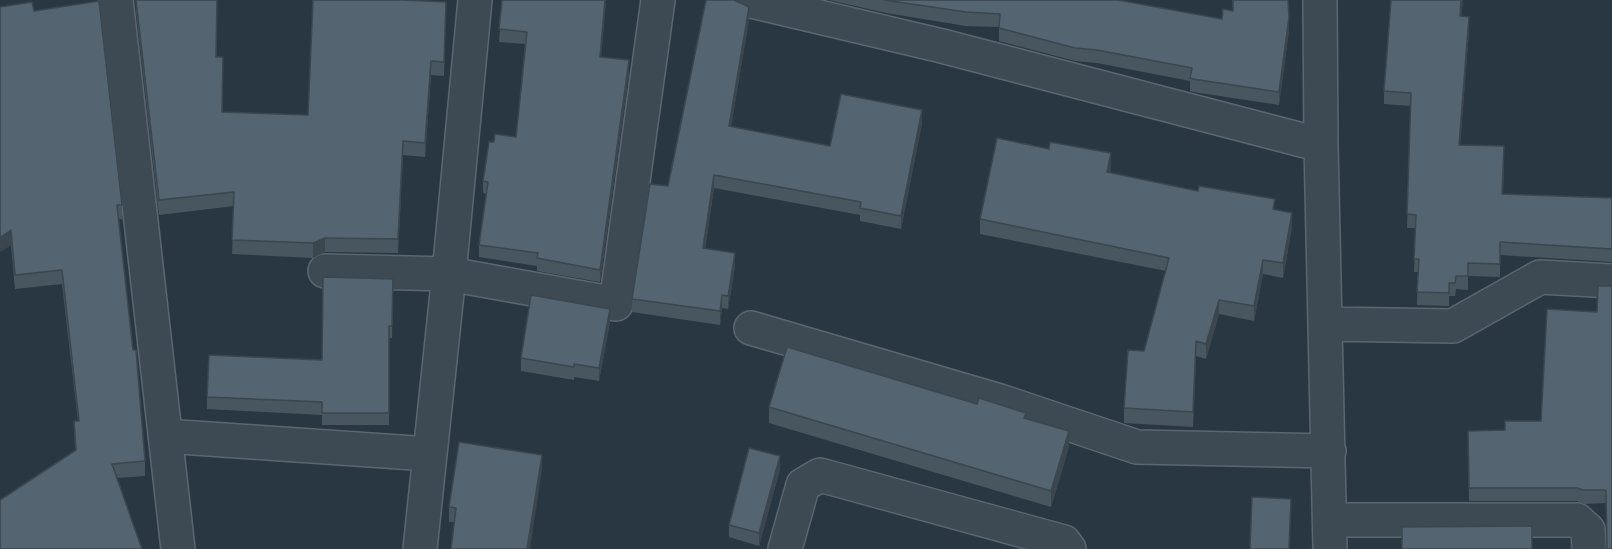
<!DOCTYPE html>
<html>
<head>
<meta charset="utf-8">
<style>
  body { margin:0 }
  canvas { display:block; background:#293743 }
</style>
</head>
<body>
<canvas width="1612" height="549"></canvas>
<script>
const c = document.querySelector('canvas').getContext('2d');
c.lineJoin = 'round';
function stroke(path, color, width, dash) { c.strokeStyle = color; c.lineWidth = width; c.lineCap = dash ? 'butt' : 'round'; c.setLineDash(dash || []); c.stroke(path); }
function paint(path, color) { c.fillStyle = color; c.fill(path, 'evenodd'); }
const minor = new Path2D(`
  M 116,0 L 178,549
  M 747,0 L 942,46 L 1321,145
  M 1320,0 L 1321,145 L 1330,549
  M 325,271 L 449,274 L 616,304 L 658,0
  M 1326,324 L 1453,326 L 1540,277 L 1612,281
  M 751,328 L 1000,401 L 1137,447 L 1329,451
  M 165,436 L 429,454
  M 1330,520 L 1577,520 L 1588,530 L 1589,549
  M 420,549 L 449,274 L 475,0
  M 785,549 L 803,485 L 820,475 L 1064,542 L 1069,549`);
const wall = new Path2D(`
  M 136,0 L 217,0 L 216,57 L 222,112 L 308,115 L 403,1 L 446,2 L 444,76 L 431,75 L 425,157 L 403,155 L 398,253 L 325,252 L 313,258 L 232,254 L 234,206 L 159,215 L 136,10 Z
  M 502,0 L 606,0 L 601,57 L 629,73 L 600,282 L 537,271 L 537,266 L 479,257 L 479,245 L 486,194 L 483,193 L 483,181 L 494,142 L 516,137 L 525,44 L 499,42 Z
  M 829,0 L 1118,0 L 1222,19 L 1233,11 L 1232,0 L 1288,0 L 1289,30 L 1279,105 L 1193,92 L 1190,91 L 1190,81 L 1097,63 L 1075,61 L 999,41 L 999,27 L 966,26 L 886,13 Z
  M 1391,0 L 1463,0 L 1461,17 L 1469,31 L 1460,145 L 1504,159 L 1503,194 L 1612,198 L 1612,262 L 1500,255 L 1500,277 L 1468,276 L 1468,290 L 1456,289 L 1455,296 L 1449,296 L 1449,306 L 1417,305 L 1418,272 L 1414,272 L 1416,228 L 1407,228 L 1411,106 L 1384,104 L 1384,91 Z
  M 0,7 L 34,11 L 122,205 L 122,219 L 118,219 L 145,461 L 145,476 L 117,478 L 75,451 L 74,421 L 78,421 L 62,284 L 15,289 L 11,245 L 0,252 Z
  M 749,20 L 731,127 L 830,146 L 922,123 L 901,229 L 860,221 L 860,215 L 714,188 L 705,249 L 735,266 L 728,309 L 722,308 L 720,325 L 632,312 L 632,299 L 668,186 Z
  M 1111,168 L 1110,173 L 1275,210 L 1292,227 L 1283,278 L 1263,274 L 1254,321 L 1219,314 L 1206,359 L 1196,356 L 1193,427 L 1124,423 L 1124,408 L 1144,351 L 1166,271 L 980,234 L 980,219 Z
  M 393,279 L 392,338 L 389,338 L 389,425 L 322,425 L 322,415 L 207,409 L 207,397 L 322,360 Z
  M 1597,312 L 1612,549 L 1606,503 L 1583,504 L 1577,501 L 1469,501 L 1468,431 L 1505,430 L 1541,421 Z
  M 610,322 L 599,381 L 574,377 L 574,380 L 521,371 L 521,358 Z
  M 769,407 L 1026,419 L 1069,447 L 1051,507 L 769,423 Z
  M 780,469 L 759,546 L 729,537 L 729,525 Z
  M 542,470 L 454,522 L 449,522 L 449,507 Z`);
const shadedWall = new Path2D(`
  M 605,0 L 606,0 L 600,69 L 600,57 Z
  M 1461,0 L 1463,0 L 1460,30 L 1460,16 Z
  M 749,7 L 749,20 L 729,139 L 729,126 Z
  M 1289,17 L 1289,30 L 1279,105 L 1279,92 Z
  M 1469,17 L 1469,31 L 1459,158 L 1459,145 Z
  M 629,60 L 629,73 L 600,282 L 600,270 Z
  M 431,61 L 431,75 L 425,157 L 425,143 Z
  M 922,110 L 922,123 L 901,229 L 901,216 Z
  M 403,141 L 403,155 L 398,253 L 398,239 Z
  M 1111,153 L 1111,168 L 1107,187 L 1107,172 Z
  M 714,175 L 714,188 L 703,261 L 703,248 Z
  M 1292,213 L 1292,227 L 1283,278 L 1283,263 Z
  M 11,230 L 11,245 L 0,252 L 0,238 Z
  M 325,238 L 325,252 L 313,258 L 313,243 Z
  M 735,253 L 735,266 L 728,309 L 728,296 Z
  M 1263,260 L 1263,274 L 1254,321 L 1254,306 Z
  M 722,295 L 722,308 L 720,325 L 720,311 Z
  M 1219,300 L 1219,314 L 1206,359 L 1206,344 Z
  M 610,309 L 610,322 L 599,381 L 599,368 Z
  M 1196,341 L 1196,356 L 1193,427 L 1193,412 Z
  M 1069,431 L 1069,447 L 1051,507 L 1051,491 Z
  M 542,455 L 542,470 L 530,549 L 527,549 Z
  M 780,456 L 780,469 L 759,546 L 759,533 Z`);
const building = new Path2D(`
  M 136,0 L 217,0 L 216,57 L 223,57 L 222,112 L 308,115 L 313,0 L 403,0 L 446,2 L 444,62 L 431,61 L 425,143 L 403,141 L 398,239 L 325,238 L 313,243 L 232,240 L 234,192 L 159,200 Z
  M 502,0 L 605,0 L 600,57 L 629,60 L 600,270 L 537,258 L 538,253 L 479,245 L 488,182 L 483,181 L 489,142 L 494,142 L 495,134 L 516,137 L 527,32 L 499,29 Z
  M 706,0 L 734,0 L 749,7 L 729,126 L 830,146 L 841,94 L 922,110 L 901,216 L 860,208 L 861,202 L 714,175 L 703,248 L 735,253 L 728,296 L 722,295 L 720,311 L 632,299 L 650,184 L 668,186 Z
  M 884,0 L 1118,0 L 1222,19 L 1223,9 L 1233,11 L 1233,0 L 1288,0 L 1289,17 L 1279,92 L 1193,79 L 1190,78 L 1192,68 L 1097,50 L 1075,48 L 999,28 L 1000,14 L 966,12 Z
  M 1391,0 L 1461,0 L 1460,16 L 1469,17 L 1459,145 L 1504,146 L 1502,194 L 1612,198 L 1612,249 L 1500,242 L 1500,264 L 1468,263 L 1468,276 L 1456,276 L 1455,283 L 1449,283 L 1449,293 L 1417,292 L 1419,259 L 1414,259 L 1416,215 L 1407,214 L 1411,93 L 1384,91 Z
  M 99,1 L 122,205 L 117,205 L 133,350 L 136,350 L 145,461 L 112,464 L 142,549 L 0,549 L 0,500 L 76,450 L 74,421 L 79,421 L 62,270 L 15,275 L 11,230 L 0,238 L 0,7 L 32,2 L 34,11 Z
  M 997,138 L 1049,149 L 1050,142 L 1111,153 L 1107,172 L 1198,191 L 1199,186 L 1275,199 L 1273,209 L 1292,213 L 1283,263 L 1263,260 L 1254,306 L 1219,300 L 1206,344 L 1196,341 L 1193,412 L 1124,408 L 1128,350 L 1144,351 L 1169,258 L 980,219 Z
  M 323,277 L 393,279 L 392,326 L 389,326 L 389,413 L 322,413 L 322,402 L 207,397 L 209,355 L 322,360 Z
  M 1598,286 L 1612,286 L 1612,549 L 1607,549 L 1606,490 L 1583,490 L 1577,488 L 1469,488 L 1468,431 L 1505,430 L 1505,421 L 1541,421 L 1547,309 L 1597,312 Z
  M 531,295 L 610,309 L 599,368 L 574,364 L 574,367 L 521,358 Z
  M 787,347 L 977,404 L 979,398 L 1026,413 L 1024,418 L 1069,431 L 1051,491 L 769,407 Z
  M 459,442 L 542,455 L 527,549 L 451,549 L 456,508 L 449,507 Z
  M 749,448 L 780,456 L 759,533 L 729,525 Z
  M 1252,497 L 1291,499 L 1289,549 L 1250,549 Z
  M 1532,526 L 1532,549 L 1402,549 L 1402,527 Z`);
stroke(minor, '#5b6670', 36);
stroke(minor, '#3d4953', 33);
paint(wall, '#485660');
paint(shadedWall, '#3b464e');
paint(building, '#546470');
stroke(building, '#3b464e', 1.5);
</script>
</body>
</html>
